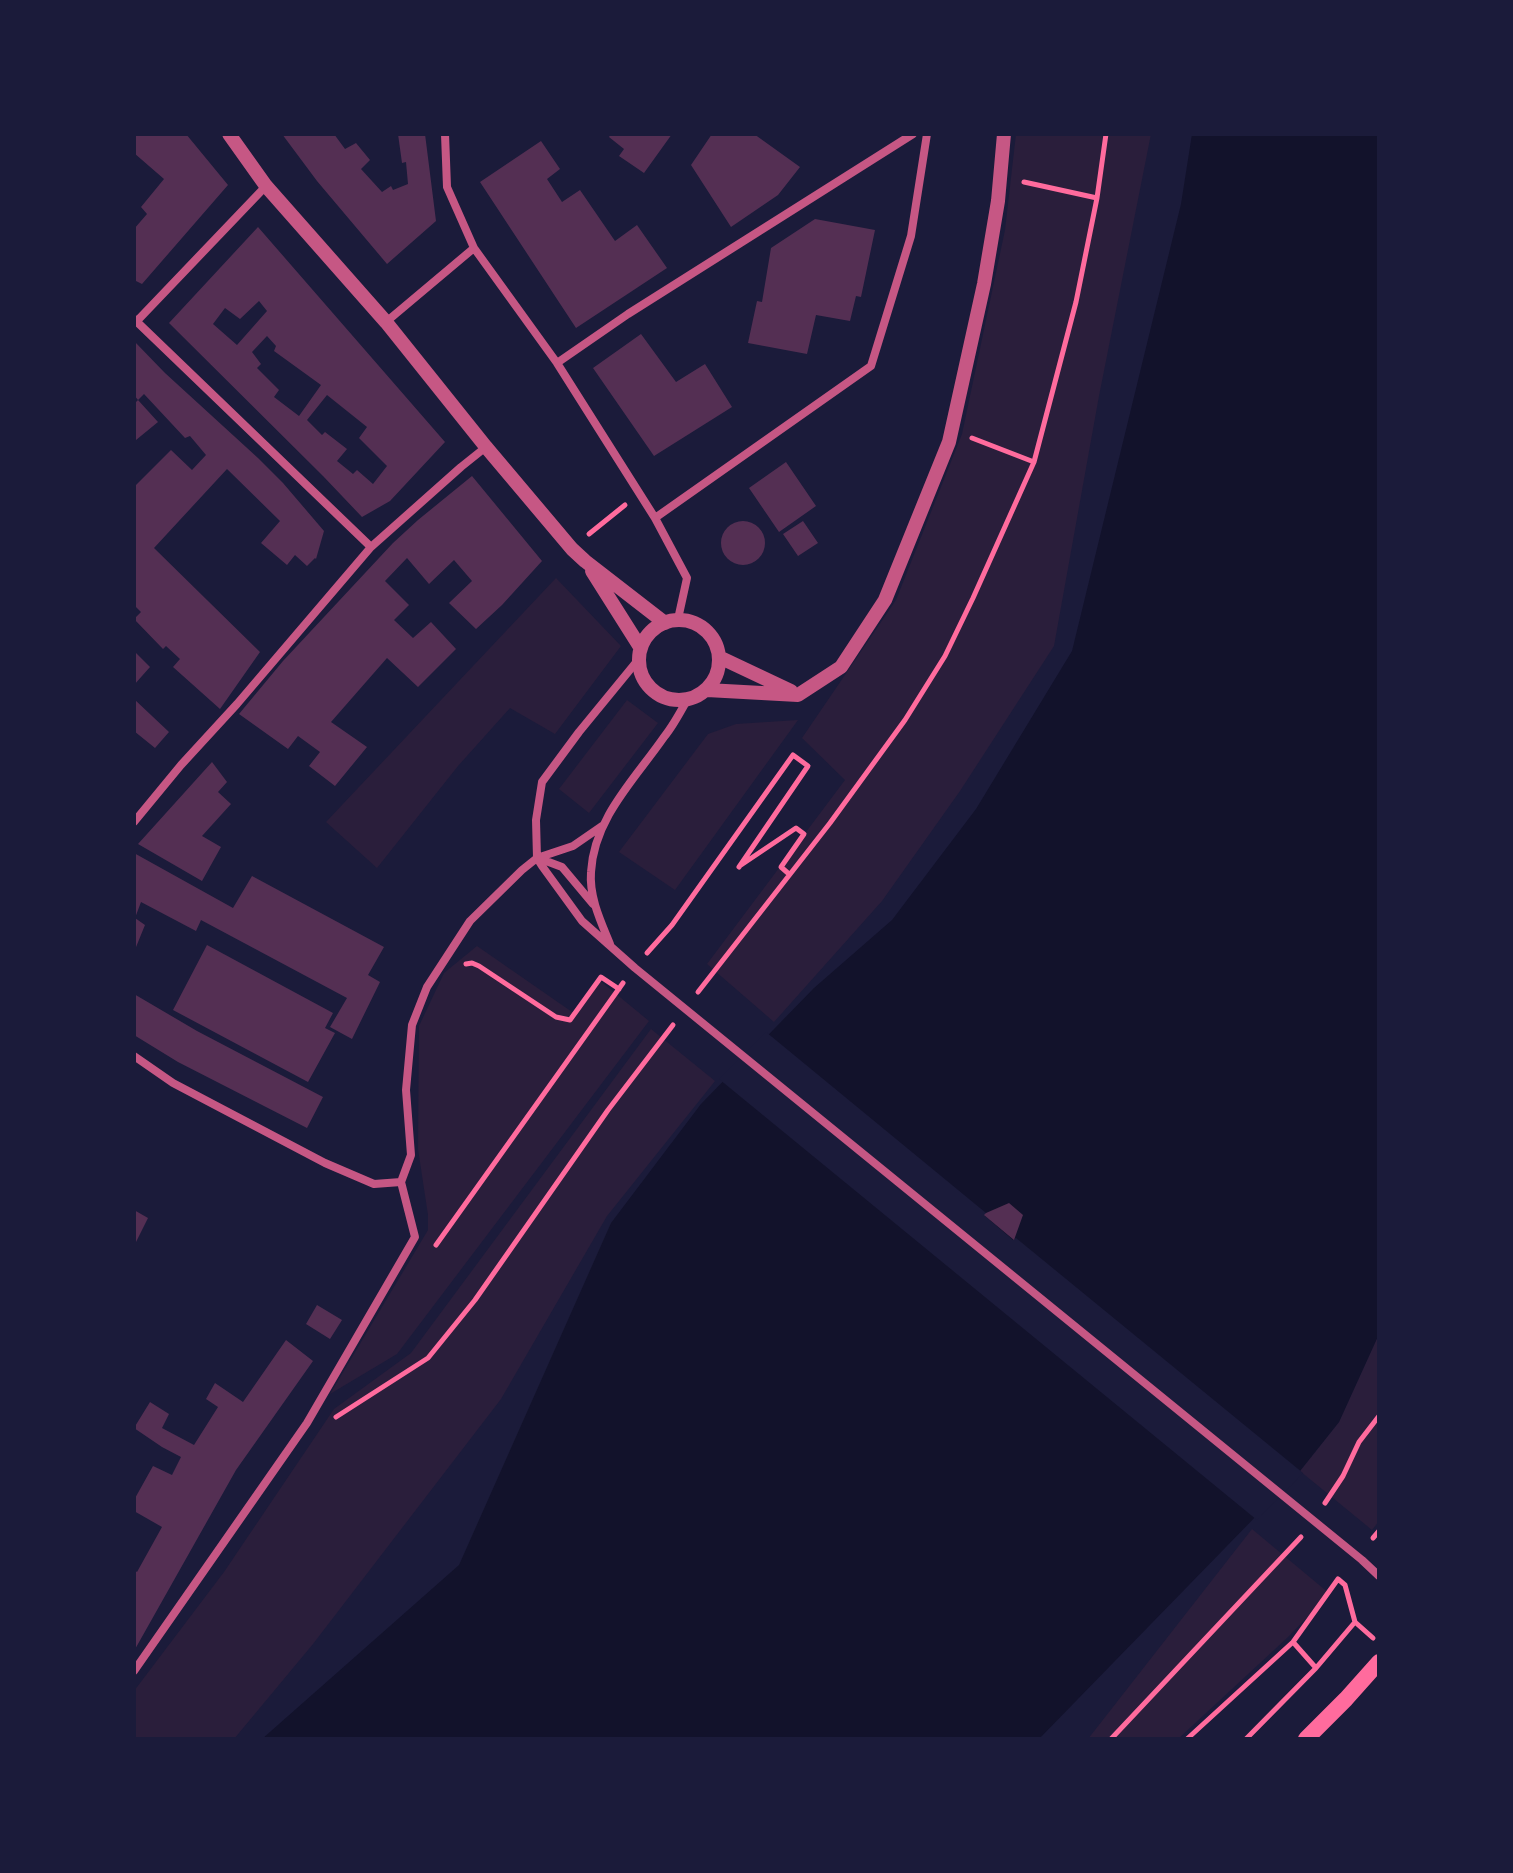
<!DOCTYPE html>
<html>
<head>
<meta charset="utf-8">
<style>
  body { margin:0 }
  #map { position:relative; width:1513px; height:1873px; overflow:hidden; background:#1b1b3a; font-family:"Work Sans",sans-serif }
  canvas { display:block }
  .frame { position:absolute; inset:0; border:136px solid #1b1b3a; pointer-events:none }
</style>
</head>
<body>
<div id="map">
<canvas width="1513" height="1873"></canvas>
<div class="frame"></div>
</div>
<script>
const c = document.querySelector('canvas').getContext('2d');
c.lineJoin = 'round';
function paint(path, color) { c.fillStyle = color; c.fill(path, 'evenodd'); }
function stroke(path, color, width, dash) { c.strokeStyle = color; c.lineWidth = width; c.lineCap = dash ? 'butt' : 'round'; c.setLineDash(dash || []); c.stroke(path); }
const green = new Path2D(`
  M 1016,134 L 1151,134 L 1099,396 L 1054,646 L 960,791 L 882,901 L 774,1022 L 707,964 L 845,780 L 802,738 L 896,600 L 962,434 L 1005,230 Z
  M 556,578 L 621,646 L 555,734 L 510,708 L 458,766 L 377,868 L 326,822 Z
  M 627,700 L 658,723 L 589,813 L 559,789 Z
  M 798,720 L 675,890 L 619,852 L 708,734 L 736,724 Z
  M 477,946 L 575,1014 L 598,979 L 649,1021 L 397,1354 L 330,1394 L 428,1230 L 428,1215 L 418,1149 L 419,1026 L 444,973 Z
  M 651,1029 L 715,1081 L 607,1216 L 501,1399 L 313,1644 L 234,1739 L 134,1739 L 134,1691 L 224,1572 L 334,1409 L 411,1353 Z
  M 1379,1334 L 1378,1450 L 1379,1521 L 1372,1530 L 1300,1471 L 1339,1422 Z
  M 1252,1529 L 1330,1594 L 1287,1638 L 1178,1739 L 1088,1739 Z`);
const water = new Path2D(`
  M 1192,134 L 1379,134 L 1379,1334 L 1339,1422 L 1300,1471 L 1039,1739 L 262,1739 L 459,1565 L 611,1223 L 701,1104 L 814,988 L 892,920 L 976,809 L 1072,651 L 1181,204 Z`);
const pier = new Path2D(`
  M 766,1032 L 986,1213 L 985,1216 L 1013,1240 L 1016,1238 L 1303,1473 L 1257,1520 L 719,1079 Z`);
const building = new Path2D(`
  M 134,134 L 186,134 L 228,185 L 142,284 L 134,280 L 134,229 L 147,214 L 141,207 L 164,179 L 134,153 Z
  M 282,134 L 334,134 L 345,149 L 356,143 L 370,160 L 361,169 L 382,192 L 391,186 L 393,190 L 408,184 L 406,162 L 402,163 L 398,134 L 425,134 L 436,221 L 387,264 L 317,181 Z
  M 611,134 L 672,134 L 644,173 L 619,156 L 624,149 L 609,137 Z
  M 712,134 L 754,134 L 800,167 L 778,195 L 731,227 L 691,165 Z
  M 541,141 L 560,169 L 547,179 L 562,202 L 580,190 L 615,241 L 637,225 L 667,268 L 576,328 L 480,182 Z
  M 815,219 L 875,230 L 861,297 L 856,296 L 850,321 L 816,315 L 807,354 L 748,343 L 757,301 L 762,302 L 771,248 Z
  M 258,227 L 445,442 L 390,501 L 362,517 L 323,476 L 169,323 ZM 259,301 L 267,311 L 237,345 L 213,324 L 225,308 L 240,319 ZM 267,336 L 276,346 L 274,351 L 321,385 L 299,416 L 274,397 L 279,390 L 257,368 L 261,364 L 252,352 ZM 327,395 L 367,427 L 359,438 L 387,466 L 373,484 L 357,470 L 353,474 L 337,461 L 347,449 L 325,432 L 322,435 L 307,420 Z
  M 641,334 L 676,382 L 705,364 L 732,407 L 654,456 L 593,368 Z
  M 134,341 L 165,373 L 258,458 L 283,483 L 324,531 L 316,559 L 315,558 L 307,566 L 295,555 L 287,565 L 261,543 L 280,521 L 227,469 L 154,548 L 260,652 L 220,709 L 173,667 L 180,659 L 166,646 L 163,649 L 134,619 L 141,612 L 134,605 L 134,487 L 171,450 L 192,470 L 206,455 L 190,436 L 185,438 L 144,394 L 138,400 L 134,395 Z
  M 138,400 L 158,422 L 136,440 L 134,438 L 134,404 Z
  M 786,462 L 816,506 L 779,532 L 749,488 Z
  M 472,476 L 542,561 L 502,605 L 476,629 L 449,603 L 472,581 L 454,560 L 429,584 L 407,558 L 385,581 L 409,605 L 394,620 L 413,638 L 431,622 L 456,649 L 418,687 L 387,658 L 331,722 L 367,747 L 335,786 L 309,766 L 320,752 L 298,736 L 288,749 L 239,714 L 283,661 L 393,543 L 418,520 Z
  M 803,521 L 818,543 L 798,556 L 783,534 Z
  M721 543a22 22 0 1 1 44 0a22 22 0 1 1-44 0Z
  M 134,651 L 150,667 L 134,685 Z
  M 134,699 L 169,732 L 155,748 L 134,731 Z
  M 212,762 L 227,782 L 218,792 L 231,804 L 202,836 L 221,847 L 202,881 L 138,844 Z
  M 134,853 L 233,908 L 252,876 L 384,947 L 368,975 L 380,982 L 352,1039 L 330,1027 L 347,998 L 201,920 L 196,931 L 141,902 L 135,918 L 145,925 L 134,952 Z
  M 207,945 L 333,1013 L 325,1028 L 335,1033 L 308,1082 L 173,1010 Z
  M 134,994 L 197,1031 L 323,1097 L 307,1128 L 178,1062 L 134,1035 Z
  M 1009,1203 L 1023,1215 L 1014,1240 L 984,1215 L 986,1213 Z
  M 134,1210 L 148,1218 L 134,1246 Z
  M 317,1305 L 342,1320 L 330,1339 L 306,1324 Z
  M 286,1340 L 313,1361 L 236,1470 L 134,1651 L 134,1570 L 137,1572 L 162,1527 L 134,1511 L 134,1500 L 153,1466 L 172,1475 L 181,1457 L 162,1447 L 134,1428 L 150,1402 L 169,1414 L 162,1428 L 194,1445 L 218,1407 L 206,1399 L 215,1383 L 243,1402 Z`);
const path = new Path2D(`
  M 1024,182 L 1097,198
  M 972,438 L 1034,462
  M 589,534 L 625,505
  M 741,865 L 796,828 L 804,834 L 781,867 L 789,874
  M 647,953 L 672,925 L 793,755 L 808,766 L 739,867
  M 466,964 L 472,963 L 479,966 L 556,1017 L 570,1020 L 601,977 L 619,989
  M 698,992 L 830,823 L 905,720 L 945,656 L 973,598 L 1034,462 L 1076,302 L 1097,198 L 1106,134
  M 436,1245 L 623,983
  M 336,1417 L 428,1358 L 475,1300 L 608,1110 L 673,1025
  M 1325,1503 L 1343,1476 L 1359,1442 L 1379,1416
  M 1373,1538 L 1379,1531
  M 1293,1642 L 1316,1668
  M 1111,1739 L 1301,1537
  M 1187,1739 L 1293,1642 L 1338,1579 L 1345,1585 L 1355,1622 L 1373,1638
  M 1246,1739 L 1316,1668 L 1355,1622`);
const minor = new Path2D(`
  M 445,134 L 447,187 L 474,248
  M 134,319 L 371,547
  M 137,321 L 266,186
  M 386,322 L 474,248 L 557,363 L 655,518 L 687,578 L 678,619
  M 557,363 L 628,314 L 913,134
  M 655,518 L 871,366 L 911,236 L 927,134
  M 638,660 L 579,732 L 542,782 L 536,820 L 537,858 L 542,866 L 582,921 L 635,968 L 1362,1560 L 1379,1576
  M 134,822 L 181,765 L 237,704 L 371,547 L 461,467 L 486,447
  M 538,858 L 562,867 L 593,904
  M 610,944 C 601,922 589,897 591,872 C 594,818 635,779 664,737 C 673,726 680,713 687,700
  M 134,1056 L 173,1083 L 325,1163 L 374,1184 L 401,1182
  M 401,1182 L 411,1155 L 406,1090 L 412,1025 L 427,987 L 470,921 L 522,870 L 537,858 L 573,846 L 602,826
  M 134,1671 L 307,1423 L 415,1237 L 401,1182`);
const tertiary = new Path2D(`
  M 229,134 L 266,186 L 386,322 L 486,447 L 572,549 L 585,561 L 665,623
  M 592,571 L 640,647
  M639 660a40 40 0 1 1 80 0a40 40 0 1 1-80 0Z
  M 719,657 L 791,691
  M 707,690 L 798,695 L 841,667 L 885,600 L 949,442 L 984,284 L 998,201 L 1004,134`);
const secondary = new Path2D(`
  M 1306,1739 L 1346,1699 L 1379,1662`);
paint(green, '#2a1e3b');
paint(water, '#12122b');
paint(pier, '#1b1b3a');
paint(building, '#542f53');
stroke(path, '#ff6b9d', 5);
stroke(minor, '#c65784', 8);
stroke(tertiary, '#c65784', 14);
stroke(secondary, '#ff6b9d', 16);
</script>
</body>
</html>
